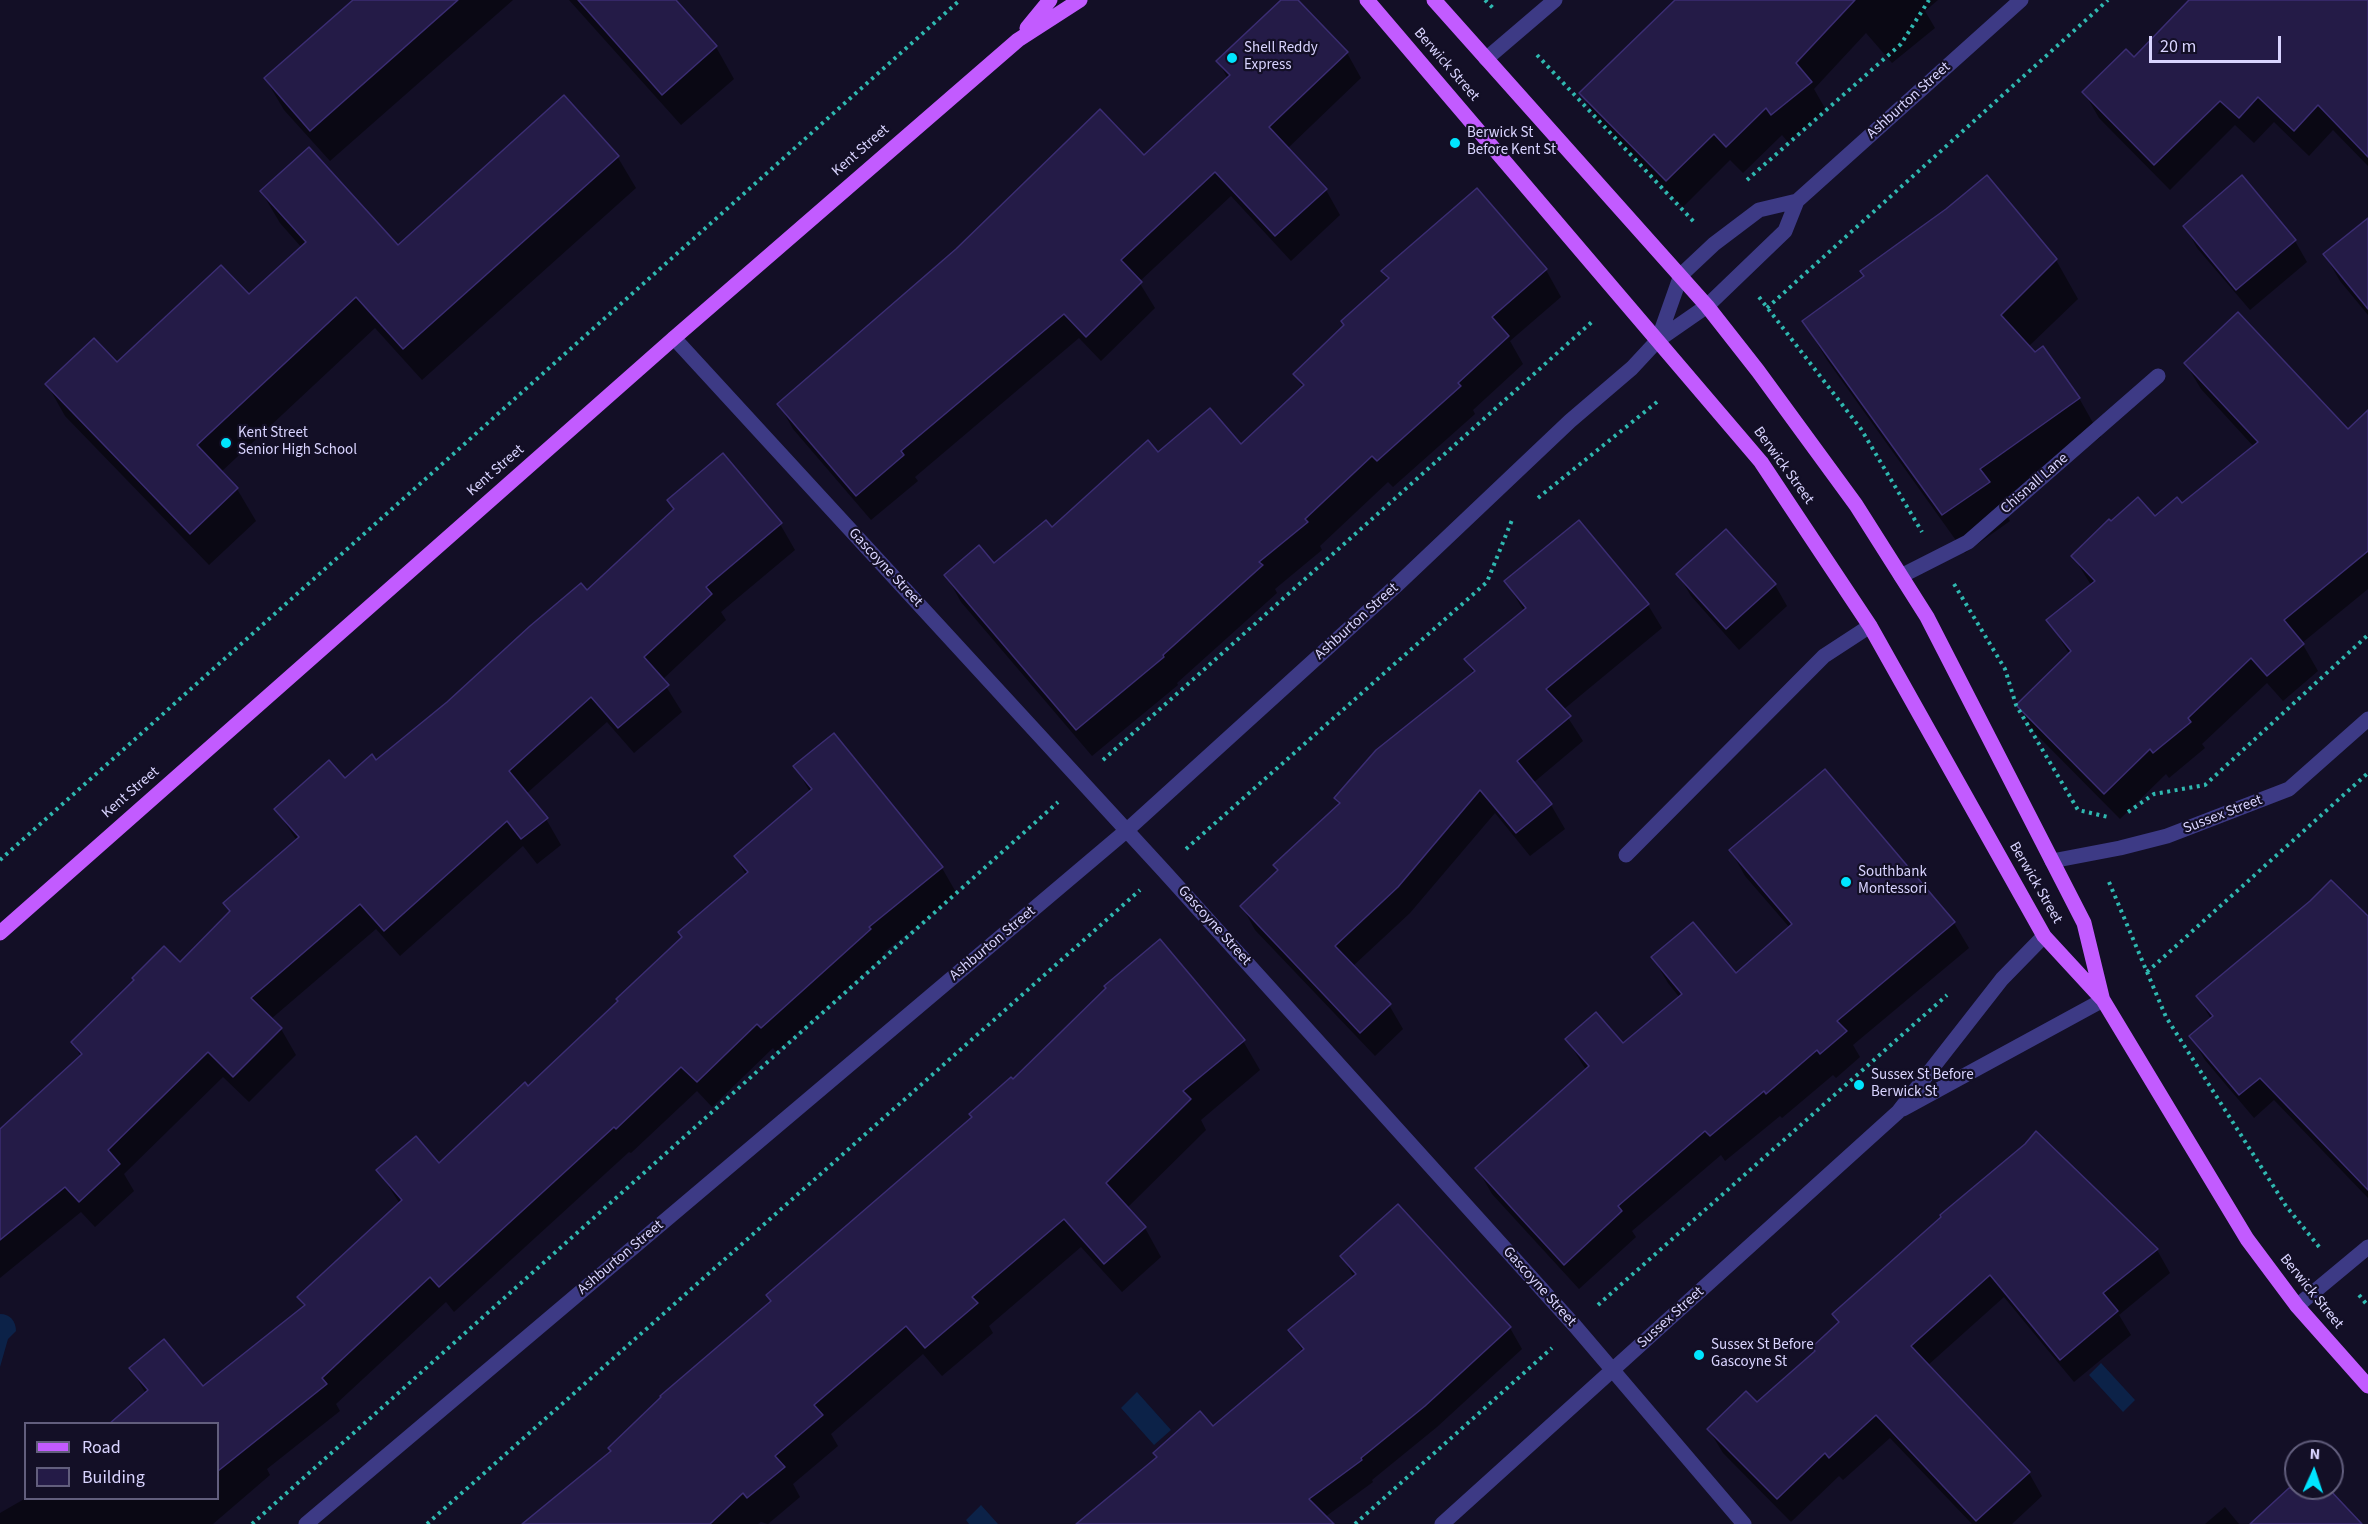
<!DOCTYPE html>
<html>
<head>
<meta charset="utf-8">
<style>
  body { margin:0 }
  #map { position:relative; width:2368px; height:1524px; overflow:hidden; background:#130f26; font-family:"Source Sans 3",sans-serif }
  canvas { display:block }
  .legend { position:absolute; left:24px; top:1422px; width:195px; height:78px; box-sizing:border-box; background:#130f26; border:2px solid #625e7d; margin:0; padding:8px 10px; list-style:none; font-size:18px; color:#d9d4ff }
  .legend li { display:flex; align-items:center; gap:12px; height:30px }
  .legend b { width:30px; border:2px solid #625e7d }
  .north { position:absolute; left:2284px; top:1440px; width:60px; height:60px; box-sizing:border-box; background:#130f26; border:2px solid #625e7d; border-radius:50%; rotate:3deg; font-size:16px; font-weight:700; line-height:24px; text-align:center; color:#d9d4ff }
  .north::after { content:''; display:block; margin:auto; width:21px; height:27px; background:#00e5ff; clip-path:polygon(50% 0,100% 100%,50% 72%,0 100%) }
  .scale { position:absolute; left:2149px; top:36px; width:132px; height:27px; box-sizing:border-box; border:3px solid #d9d4ff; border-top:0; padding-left:8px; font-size:18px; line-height:21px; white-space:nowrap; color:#d9d4ff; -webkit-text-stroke:4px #130f26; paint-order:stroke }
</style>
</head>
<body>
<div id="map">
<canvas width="2368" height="1524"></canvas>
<ul class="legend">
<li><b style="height:8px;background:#c25bff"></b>Road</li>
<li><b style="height:16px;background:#241b47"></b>Building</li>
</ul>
<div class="north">N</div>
<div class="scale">20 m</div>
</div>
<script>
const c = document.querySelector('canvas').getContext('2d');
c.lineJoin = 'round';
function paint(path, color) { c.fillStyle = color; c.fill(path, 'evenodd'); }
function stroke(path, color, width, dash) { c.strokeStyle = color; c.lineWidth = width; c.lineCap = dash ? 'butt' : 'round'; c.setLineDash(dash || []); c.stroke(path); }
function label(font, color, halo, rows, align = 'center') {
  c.font = font + ' "Source Sans 3",sans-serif'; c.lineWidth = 4.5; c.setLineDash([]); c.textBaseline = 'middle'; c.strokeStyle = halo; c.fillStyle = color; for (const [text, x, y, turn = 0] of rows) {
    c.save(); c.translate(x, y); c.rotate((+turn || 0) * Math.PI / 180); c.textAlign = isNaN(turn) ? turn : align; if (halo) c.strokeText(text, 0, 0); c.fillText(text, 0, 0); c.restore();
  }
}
const water = new Path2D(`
  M 0,1314 C 10,1314 16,1321 16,1331 L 8,1339 L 0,1367 Z
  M 2101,1363 L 2135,1400 L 2123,1412 L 2089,1375 Z
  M 1137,1392 L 1171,1430 L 1154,1445 L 1121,1408 Z
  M 981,1505 L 998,1524 L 969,1524 L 966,1520 Z`);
const shadow = new Path2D(`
  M 355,0 L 513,0 L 330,161 L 284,110 L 265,78 Z
  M 569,0 L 674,0 L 716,47 L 734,79 L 681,125 Z
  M 1283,0 L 1296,0 L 1347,53 L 1361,78 L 1287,149 L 1326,190 L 1340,215 L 1291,261 L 1231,196 L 1139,282 L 1155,308 L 1101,361 L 1079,338 L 915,477 L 918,481 L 871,520 L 793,429 L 779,404 L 1144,157 L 1228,79 L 1218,61 Z
  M 1677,0 L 1938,0 L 1925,11 L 1935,28 L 1892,63 L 1866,33 L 1814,89 L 1826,110 L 1788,142 L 1782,135 L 1743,173 L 1730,160 L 1683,207 L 1597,120 L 1581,93 Z
  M 2191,0 L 2368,0 L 2368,166 L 2333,130 L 2309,156 L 2274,122 L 2254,143 L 2235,125 L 2170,190 L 2099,118 L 2084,92 L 2134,59 Z
  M 617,156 L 636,188 L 422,380 L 375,328 L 221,472 L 237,489 L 256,521 L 209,565 L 65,416 L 47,384 L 117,364 L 249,296 L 302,248 L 280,223 L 261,191 L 398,247 Z
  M 1987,177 L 2056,260 L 2078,299 L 2028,347 L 2079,398 L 2101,437 L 2002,507 L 2010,521 L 1965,553 L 1827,360 L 1804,322 L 1865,277 Z
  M 2368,219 L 2368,315 L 2340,281 L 2325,255 Z
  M 2185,226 L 2295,241 L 2307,262 L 2250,310 L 2197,248 Z
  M 1546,270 L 1561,297 L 1510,341 L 1523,364 L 1473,410 L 1475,414 L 1393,487 L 1388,482 L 1320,546 L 1322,550 L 1275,589 L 1277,593 L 1177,683 L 1178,685 L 1092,756 L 961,602 L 946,575 L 994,565 L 1052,530 L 1158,454 L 1241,446 L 1303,388 L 1295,374 L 1345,326 L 1389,280 L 1383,271 Z
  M 2186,364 L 2348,431 L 2368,412 L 2368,589 L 2302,643 L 2318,671 L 2283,701 L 2267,683 L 2202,744 L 2205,748 L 2169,778 L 2166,774 L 2120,819 L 2033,731 L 2018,705 L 2070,655 L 2048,620 L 2091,585 L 2073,556 L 2111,523 L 2155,518 L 2182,505 L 2254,447 L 2201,389 Z
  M 669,500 L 780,524 L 795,550 L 721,612 L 726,620 L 662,680 L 682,712 L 634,753 L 607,722 L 526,794 L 546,819 L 561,845 L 537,864 L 523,846 L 400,956 L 376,929 L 271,1019 L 281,1029 L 296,1055 L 249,1102 L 223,1077 L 124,1174 L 134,1191 L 95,1227 L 81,1212 L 0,1278 L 0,1131 L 81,1057 L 73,1042 L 180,964 L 230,913 L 225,903 L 297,841 L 276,809 L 345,780 L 376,762 L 587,592 L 675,510 Z
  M 1678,574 L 1775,585 L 1787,606 L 1739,650 L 1691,596 Z
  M 1506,582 L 1648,605 L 1662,628 L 1563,710 L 1583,741 L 1533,783 L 1551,805 L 1565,829 L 1530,856 L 1495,813 L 1410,913 L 1353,966 L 1389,1005 L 1403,1029 L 1375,1056 L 1255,930 L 1242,906 L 1278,872 L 1274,865 L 1340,805 L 1336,798 L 1474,674 L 1466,660 L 1524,611 Z
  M 834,735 L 942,868 L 957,894 L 883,953 L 885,955 L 776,1052 L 773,1048 L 712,1107 L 697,1091 L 631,1153 L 629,1152 L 454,1312 L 446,1302 L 336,1404 L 340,1411 L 267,1469 L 270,1475 L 213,1524 L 0,1524 L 0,1513 L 26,1498 L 218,1498 L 218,1424 L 146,1394 L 131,1368 L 203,1388 L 305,1307 L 299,1297 L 400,1204 L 378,1170 L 438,1165 L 528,1088 L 619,1002 L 746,875 L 736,857 L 810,792 L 795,766 Z
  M 1731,851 L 1954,923 L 1969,948 L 1853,1045 L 1860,1057 L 1836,1078 L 1833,1075 L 1782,1118 L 1780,1116 L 1725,1161 L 1721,1155 L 1632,1231 L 1636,1237 L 1579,1289 L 1492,1194 L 1477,1168 L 1586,1070 L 1567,1039 L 1623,1045 L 1680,998 L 1668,983 L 1653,958 L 1736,975 L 1790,928 L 1745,876 Z
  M 2368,918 L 2368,1198 L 2274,1100 L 2254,1118 L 2205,1060 L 2191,1036 L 2211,1019 L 2198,997 Z
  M 1243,1041 L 1260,1070 L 1201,1120 L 1206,1130 L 1127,1208 L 1145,1228 L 1161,1257 L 1122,1292 L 1081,1247 L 989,1326 L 993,1333 L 942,1376 L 923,1354 L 831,1434 L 838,1446 L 793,1484 L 800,1497 L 768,1524 L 761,1522 L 758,1524 L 525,1524 L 612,1452 L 772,1303 L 768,1295 L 1013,1081 Z
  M 1943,1217 L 2157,1250 L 2170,1273 L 2119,1315 L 2131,1335 L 2074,1382 L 2004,1297 L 1927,1366 L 2029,1473 L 2042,1496 L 2012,1524 L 1972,1524 L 1890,1438 L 1843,1480 L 1839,1476 L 1791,1522 L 1723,1453 L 1709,1430 L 1757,1404 L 1816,1352 L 1839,1324 L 1833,1315 Z
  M 1342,1256 L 1510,1328 L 1522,1349 L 1437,1427 L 1372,1480 L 1373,1482 L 1325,1517 L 1331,1524 L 1079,1524 L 1213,1428 L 1303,1352 L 1290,1330 L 1354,1278 Z
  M 2225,1507 L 2239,1524 L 2205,1524 Z`);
const building = new Path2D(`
  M 353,0 L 458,0 L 310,131 L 264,78 Z
  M 578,0 L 676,0 L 717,46 L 662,95 Z
  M 1281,0 L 1298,0 L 1348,52 L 1269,127 L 1327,189 L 1275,236 L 1215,172 L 1121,260 L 1142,282 L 1086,337 L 1064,314 L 901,451 L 904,455 L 856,496 L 777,404 L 956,249 L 1100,109 L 1144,155 L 1230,75 L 1216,61 Z
  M 1675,0 L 1855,0 L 1796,63 L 1812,82 L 1771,115 L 1766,108 L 1726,147 L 1714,134 L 1666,181 L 1579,93 Z
  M 2189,0 L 2368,0 L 2368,157 L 2318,105 L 2294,131 L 2258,97 L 2239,118 L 2220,101 L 2154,165 L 2082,92 L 2126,49 L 2134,57 Z
  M 564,95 L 619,156 L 403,349 L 356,297 L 197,445 L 238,488 L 190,534 L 45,384 L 94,338 L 117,362 L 221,265 L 249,294 L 306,242 L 260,191 L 309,147 L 398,245 Z
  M 1987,175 L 2057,259 L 2001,315 L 2035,352 L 2043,346 L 2080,398 L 1980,469 L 1990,482 L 1942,515 L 1802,321 L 1864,276 L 1860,271 L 1946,209 Z
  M 2242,175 L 2296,240 L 2236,290 L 2183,226 Z
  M 1477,188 L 1547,269 L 1492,317 L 1509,336 L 1458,383 L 1461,386 L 1377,461 L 1372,456 L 1305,519 L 1308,522 L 1259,562 L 1263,565 L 1163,655 L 1164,657 L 1076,730 L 944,575 L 979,545 L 994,563 L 1046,520 L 1052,527 L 1148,440 L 1158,452 L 1210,408 L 1241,444 L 1304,385 L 1293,374 L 1344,325 L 1341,321 L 1389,278 L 1381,271 Z
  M 2368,218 L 2368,309 L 2323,254 Z
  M 2238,312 L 2348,429 L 2368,410 L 2368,551 L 2284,620 L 2304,644 L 2267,676 L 2251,658 L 2188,718 L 2191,722 L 2153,753 L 2150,749 L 2104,794 L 2016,705 L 2071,651 L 2046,620 L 2095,581 L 2071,556 L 2109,519 L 2111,521 L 2138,497 L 2155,516 L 2177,497 L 2182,503 L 2258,442 L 2184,363 Z
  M 723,453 L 782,523 L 706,587 L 712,594 L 644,657 L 669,685 L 618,728 L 591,697 L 509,771 L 548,818 L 521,839 L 507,821 L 384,931 L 360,904 L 251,998 L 282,1028 L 233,1077 L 208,1052 L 108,1150 L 120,1164 L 79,1202 L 65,1187 L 0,1240 L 0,1129 L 82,1054 L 71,1042 L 134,980 L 132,978 L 164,946 L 180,962 L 230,911 L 223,903 L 299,837 L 274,809 L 329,760 L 345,778 L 372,754 L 376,760 L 447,702 L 530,626 L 581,583 L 587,590 L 674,509 L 667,500 Z
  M 1579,520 L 1649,604 L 1546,689 L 1571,716 L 1517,761 L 1552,804 L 1516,833 L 1480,790 L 1398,887 L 1335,946 L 1391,1004 L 1360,1033 L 1240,906 L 1278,870 L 1273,865 L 1340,803 L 1334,798 L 1376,750 L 1475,671 L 1464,659 L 1526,608 L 1504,581 Z
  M 1726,529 L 1776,584 L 1726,629 L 1676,574 Z
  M 834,733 L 943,867 L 869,927 L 871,929 L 761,1028 L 757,1024 L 697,1082 L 681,1067 L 616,1129 L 614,1127 L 439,1287 L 430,1277 L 322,1378 L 327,1384 L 218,1471 L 218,1424 L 109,1424 L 148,1390 L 129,1368 L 164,1339 L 203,1386 L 305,1305 L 297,1297 L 402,1200 L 376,1170 L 416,1136 L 439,1163 L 525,1082 L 528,1086 L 618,1001 L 616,999 L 682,937 L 678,932 L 748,872 L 734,856 L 812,789 L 793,766 Z
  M 1825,769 L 1955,922 L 1837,1021 L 1847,1031 L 1820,1054 L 1817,1050 L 1766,1094 L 1764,1091 L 1710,1136 L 1705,1131 L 1618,1206 L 1622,1211 L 1564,1265 L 1475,1168 L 1589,1066 L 1565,1039 L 1596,1012 L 1623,1043 L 1682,994 L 1651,957 L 1693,922 L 1736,973 L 1792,924 L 1729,850 Z
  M 2331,880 L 2368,916 L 2368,1190 L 2260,1078 L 2239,1095 L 2189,1036 L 2213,1016 L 2196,996 L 2310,901 Z
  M 1160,939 L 1245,1040 L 1183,1091 L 1191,1099 L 1106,1183 L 1146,1227 L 1104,1264 L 1064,1219 L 972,1297 L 978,1303 L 925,1348 L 906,1326 L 814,1405 L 823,1415 L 775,1456 L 785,1467 L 747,1498 L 743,1493 L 710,1524 L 522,1524 L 611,1451 L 608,1448 L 661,1397 L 660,1396 L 771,1301 L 766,1295 L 972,1117 L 969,1114 L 1011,1077 L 1013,1079 L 1106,988 L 1104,986 Z
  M 2036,1131 L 2158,1249 L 2103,1293 L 2118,1311 L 2060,1360 L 1990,1275 L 1911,1346 L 2030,1472 L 1976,1521 L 1876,1415 L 1829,1458 L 1825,1453 L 1777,1499 L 1707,1429 L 1746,1391 L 1757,1402 L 1815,1351 L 1812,1347 L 1839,1322 L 1832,1314 L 1941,1217 L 1940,1215 L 2025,1144 Z
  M 1398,1204 L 1511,1327 L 1425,1406 L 1361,1458 L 1362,1460 L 1309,1499 L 1334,1524 L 1076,1524 L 1157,1457 L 1153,1453 L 1200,1411 L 1213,1426 L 1304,1349 L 1288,1330 L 1356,1274 L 1340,1256 Z
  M 2289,1488 L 2328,1488 L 2362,1524 L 2250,1524 Z`);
const path = new Path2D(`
  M 1485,0 L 1495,10
  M 1537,55 L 1694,222
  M 1747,180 L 1901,44 L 1929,0
  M 1759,297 L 1861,429 L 1922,532
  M 1767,308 L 2108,0
  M 1538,498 L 1657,402
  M 1954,584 L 2005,669 L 2016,705 L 2078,810 L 2108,817
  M 1103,760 L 1593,321
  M 2128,812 L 2154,794 L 2205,785 L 2368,635
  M 1186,849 L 1487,582 L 1512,520
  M 0,860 L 960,0
  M 2109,882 L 2166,1017 L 2286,1206 L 2320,1248
  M 2147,972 L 2368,773
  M 2359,1295 L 2368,1306
  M 1598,1305 L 1947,995
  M 252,1524 L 1058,802
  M 427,1524 L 1140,890
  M 1355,1524 L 1552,1348`);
const minor = new Path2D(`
  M 1486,59 L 1555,0
  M 674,338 L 1163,870 L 1575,1326 L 1744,1524
  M 1658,340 L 1681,275 L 1714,244 L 1759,210 L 1797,201
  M 1901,576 L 1968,542 L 2158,376
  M 1626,855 L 1824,656 L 1870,626
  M 2052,861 L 2120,848 L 2167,836 L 2289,789 L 2368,719
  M 1903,1109 L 2103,1000
  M 2297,1306 L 2368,1247
  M 306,1524 L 1126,831 L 1397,585 L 1570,421 L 1632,368 L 1658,340 L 1707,306 L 1785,231 L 1797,201 L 2021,0
  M 1442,1524 L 1898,1112 L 2002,979 L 2044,936`);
const major = new Path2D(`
  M 1367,0 L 1761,462 L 1870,626 L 2044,936 L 2103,1000 L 2247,1239 L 2297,1306 L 2368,1386
  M 1434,0 L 1707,306 L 1758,371 L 1856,505 L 1927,617 L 2084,923 L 2102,997
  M 1027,28 L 1050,0
  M 0,933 L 674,338 L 1018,40 L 1080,0`);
const markers = [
  [1232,58,6,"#00e5ff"],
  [1455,143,6,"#00e5ff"],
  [226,443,6,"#00e5ff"],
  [1846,882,6,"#00e5ff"],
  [1859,1085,6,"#00e5ff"],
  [1699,1355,6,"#00e5ff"]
];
const poiNames = [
  ["Shell Reddy",1244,49],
  ["Express",1244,66],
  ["Berwick St",1467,134],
  ["Before Kent St",1467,151],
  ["Kent Street",238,434],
  ["Senior High School",238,451],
  ["Southbank",1858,873],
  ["Montessori",1858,890],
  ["Sussex St Before",1871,1076],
  ["Berwick St",1871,1093],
  ["Sussex St Before",1711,1346],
  ["Gascoyne St",1711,1363]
];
const streetNames = [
  ["Berwick Street",1446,65,49],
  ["Ashburton Street",1909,101,-42],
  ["Kent Street",861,151,-41],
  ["Berwick Street",1783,466,54],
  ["Kent Street",496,471,-41],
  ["Chisnall Lane",2035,484,-41],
  ["Gascoyne Street",885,568,47],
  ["Ashburton Street",1357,622,-42],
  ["Kent Street",131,793,-41],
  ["Sussex Street",2223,815,-21],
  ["Berwick Street",2035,883,60],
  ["Gascoyne Street",1214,926,48],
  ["Ashburton Street",993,944,-40],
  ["Ashburton Street",621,1258,-40],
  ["Gascoyne Street",1539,1287,48],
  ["Berwick Street",2311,1292,51],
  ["Sussex Street",1671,1318,-42]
];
paint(water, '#0c2248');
paint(shadow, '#0007');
paint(building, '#241b47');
stroke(building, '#3b2d73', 1.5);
stroke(path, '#2fb8b0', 4, [3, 4.5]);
stroke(minor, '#3d3a85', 15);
stroke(major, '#c25bff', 15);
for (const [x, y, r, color] of markers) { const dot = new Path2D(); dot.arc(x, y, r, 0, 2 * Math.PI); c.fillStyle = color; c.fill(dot); stroke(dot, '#130f26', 2); }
label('15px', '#d9d4ff', '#130f26', poiNames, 'left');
label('15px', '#d9d4ff', '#130f26', streetNames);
</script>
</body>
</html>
